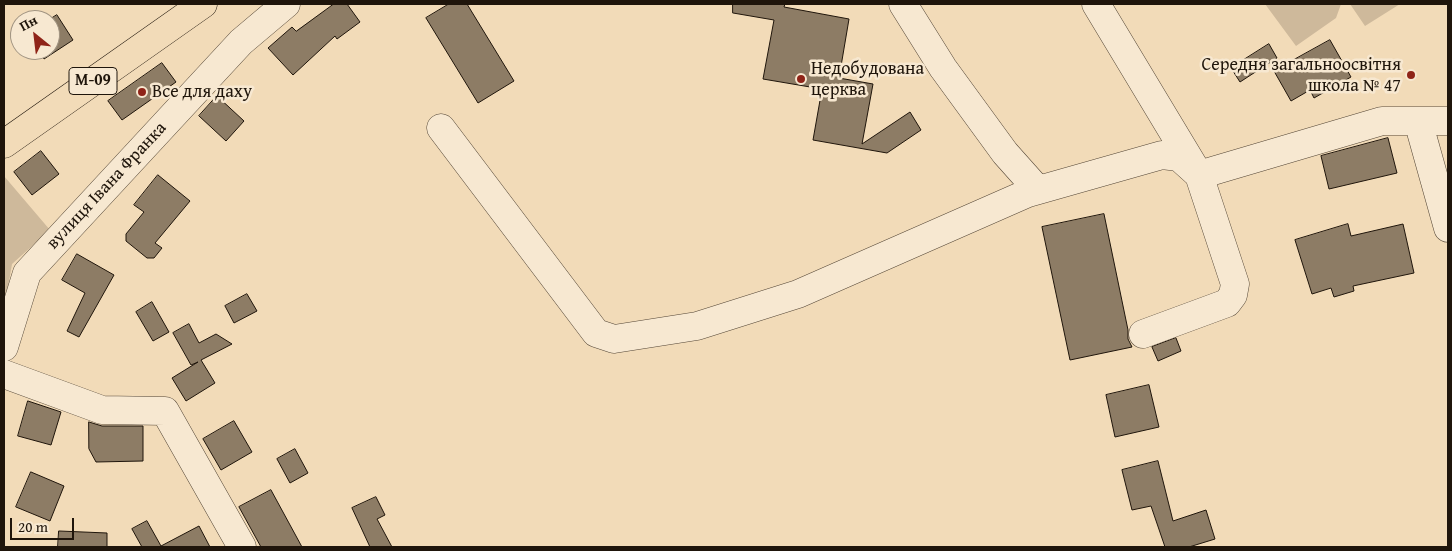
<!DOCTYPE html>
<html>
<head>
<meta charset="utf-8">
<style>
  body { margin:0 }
  #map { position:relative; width:1452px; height:551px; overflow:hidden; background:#f2dbb8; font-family:"Gentium Book Plus",serif }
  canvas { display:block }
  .frame { position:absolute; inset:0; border:5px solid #1f150b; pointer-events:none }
  .north { position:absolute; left:10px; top:10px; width:50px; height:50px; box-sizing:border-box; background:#f7e8d1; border:1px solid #a19482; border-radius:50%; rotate:331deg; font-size:14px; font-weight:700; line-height:20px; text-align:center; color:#1f150b }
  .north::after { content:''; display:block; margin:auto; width:18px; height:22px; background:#8f2418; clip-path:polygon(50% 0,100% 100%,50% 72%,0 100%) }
  .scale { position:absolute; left:10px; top:518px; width:64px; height:22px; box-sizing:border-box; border:2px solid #1f150b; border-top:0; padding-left:6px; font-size:15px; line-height:18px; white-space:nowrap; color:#1f150b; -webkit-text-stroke:4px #f7e8d1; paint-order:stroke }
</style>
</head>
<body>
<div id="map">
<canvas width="1452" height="551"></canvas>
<div class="frame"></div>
<div class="north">Пн</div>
<div class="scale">20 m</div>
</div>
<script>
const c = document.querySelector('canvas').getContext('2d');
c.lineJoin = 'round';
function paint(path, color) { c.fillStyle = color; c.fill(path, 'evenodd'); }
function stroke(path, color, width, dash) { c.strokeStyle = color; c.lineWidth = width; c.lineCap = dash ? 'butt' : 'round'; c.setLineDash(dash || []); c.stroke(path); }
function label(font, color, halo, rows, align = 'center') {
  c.font = font + ' "Gentium Book Plus",serif'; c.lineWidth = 5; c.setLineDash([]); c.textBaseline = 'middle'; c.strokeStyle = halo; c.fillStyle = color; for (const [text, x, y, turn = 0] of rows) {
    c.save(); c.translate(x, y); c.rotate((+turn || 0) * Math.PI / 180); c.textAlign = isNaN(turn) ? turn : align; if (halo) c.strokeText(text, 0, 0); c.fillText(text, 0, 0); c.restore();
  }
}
const green = new Path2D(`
  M 1265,4 L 1341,4 L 1336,18 L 1296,46 Z
  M 1350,4 L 1400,4 L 1365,26 Z
  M 4,176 L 50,230 L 12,264 L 4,311 Z`);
const building = new Path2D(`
  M 334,4 L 347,4 L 360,22 L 337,39 L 335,36 L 293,75 L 268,48 L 292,27 L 296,31 Z
  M 449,4 L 467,4 L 514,81 L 478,103 L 426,18 Z
  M 733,4 L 785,4 L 784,7 L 849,19 L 839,78 L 873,84 L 862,144 L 910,112 L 921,130 L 887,153 L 813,140 L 822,89 L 763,79 L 774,20 L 733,13 Z
  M 57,15 L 73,40 L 44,59 L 39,50 L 50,50 L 49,20 Z
  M 1330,40 L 1351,77 L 1314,98 L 1310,90 L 1291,101 L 1274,71 Z
  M 1269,44 L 1277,58 L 1240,82 L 1231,68 Z
  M 162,63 L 176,82 L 122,120 L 108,101 Z
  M 217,96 L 244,121 L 226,141 L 199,116 Z
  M 1388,138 L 1397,173 L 1329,189 L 1321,156 Z
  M 41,151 L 59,174 L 32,195 L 14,172 Z
  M 158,175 L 190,201 L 155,243 L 162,248 L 154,258 L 147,258 L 126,241 L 126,234 L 144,212 L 134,205 Z
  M 1104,214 L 1128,330 L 1128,339 L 1132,347 L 1070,360 L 1042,227 Z
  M 1348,224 L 1351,236 L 1403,224 L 1414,273 L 1353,286 L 1354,291 L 1334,297 L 1331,288 L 1312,294 L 1295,240 Z
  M 77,254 L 114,275 L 79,337 L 67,331 L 85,293 L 62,280 Z
  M 247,294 L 257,311 L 234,323 L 225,306 Z
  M 152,302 L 169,332 L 153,341 L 136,312 Z
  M 189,324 L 199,343 L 216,334 L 232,344 L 201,360 L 215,383 L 186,401 L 172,378 L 198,362 L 191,365 L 173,333 Z
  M 1176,338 L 1181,351 L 1158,361 L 1152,347 Z
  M 1149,385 L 1159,427 L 1115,437 L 1106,395 Z
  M 28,401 L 61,412 L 51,445 L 18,436 Z
  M 234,421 L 252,452 L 221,470 L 203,439 Z
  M 89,422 L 102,426 L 143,426 L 143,461 L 96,462 L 89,449 Z
  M 295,449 L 308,473 L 290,483 L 277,459 Z
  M 1158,461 L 1173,521 L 1206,510 L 1215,539 L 1189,547 L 1165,547 L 1151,506 L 1132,510 L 1122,470 Z
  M 31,472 L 64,486 L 50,521 L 16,507 Z
  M 271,490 L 302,547 L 261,547 L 239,507 Z
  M 376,497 L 385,515 L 377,519 L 392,547 L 370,547 L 352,508 Z
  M 147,521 L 161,546 L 199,526 L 210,547 L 142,547 L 132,529 Z
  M 59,531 L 107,533 L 107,547 L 58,547 Z`);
const minor = new Path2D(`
  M 903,4 L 943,68 L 1005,153 L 1038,190
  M 1096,4 L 1199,175 L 1235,284 L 1233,295 L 1227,303 L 1143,334
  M 1418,121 L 1448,228
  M 441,128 L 596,333 L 614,339 L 697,326 L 798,294 L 1028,193 L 1162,155 L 1179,157 L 1199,175 L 1382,121 L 1448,121
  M 4,347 L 27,273 L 241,42 L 286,4
  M 4,374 L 102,410 L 165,411 L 242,547`);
const major = new Path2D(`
  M 4,144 L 203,4`);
const markers = [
  [1411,75,5,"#8f2418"],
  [801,79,5,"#8f2418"],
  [142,92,5,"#8f2418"]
];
const shields = [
  [93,81,48]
];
const shieldNames = [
  ["М-09",93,81]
];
const poiNames = [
  ["Середня загальноосвітня",1401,65,"right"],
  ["школа № 47",1401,86,"right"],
  ["Недобудована",811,69],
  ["церква",811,90],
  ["Все для даху",152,92]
];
const streetNames = [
  ["вулиця Івана Франка",107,186,-47]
];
paint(green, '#ceb99b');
paint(building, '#8d7c65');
stroke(building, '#1f150b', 1);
stroke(minor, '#544636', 29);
stroke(major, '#1f150b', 29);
stroke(minor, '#f7e8d1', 28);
stroke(major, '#f2dbb8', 28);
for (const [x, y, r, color] of markers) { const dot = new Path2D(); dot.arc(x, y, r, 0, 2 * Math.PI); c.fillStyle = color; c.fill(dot); stroke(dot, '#f7e8d1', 2); }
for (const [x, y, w] of shields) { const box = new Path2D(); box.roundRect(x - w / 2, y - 13.5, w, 27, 4); c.fillStyle = '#f7e8d1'; c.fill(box); stroke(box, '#1f150b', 1); }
label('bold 16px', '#1f150b', null, shieldNames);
label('18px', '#1f150b', '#f7e8d1', poiNames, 'left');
label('18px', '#1f150b', '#f7e8d1', streetNames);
</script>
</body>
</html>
